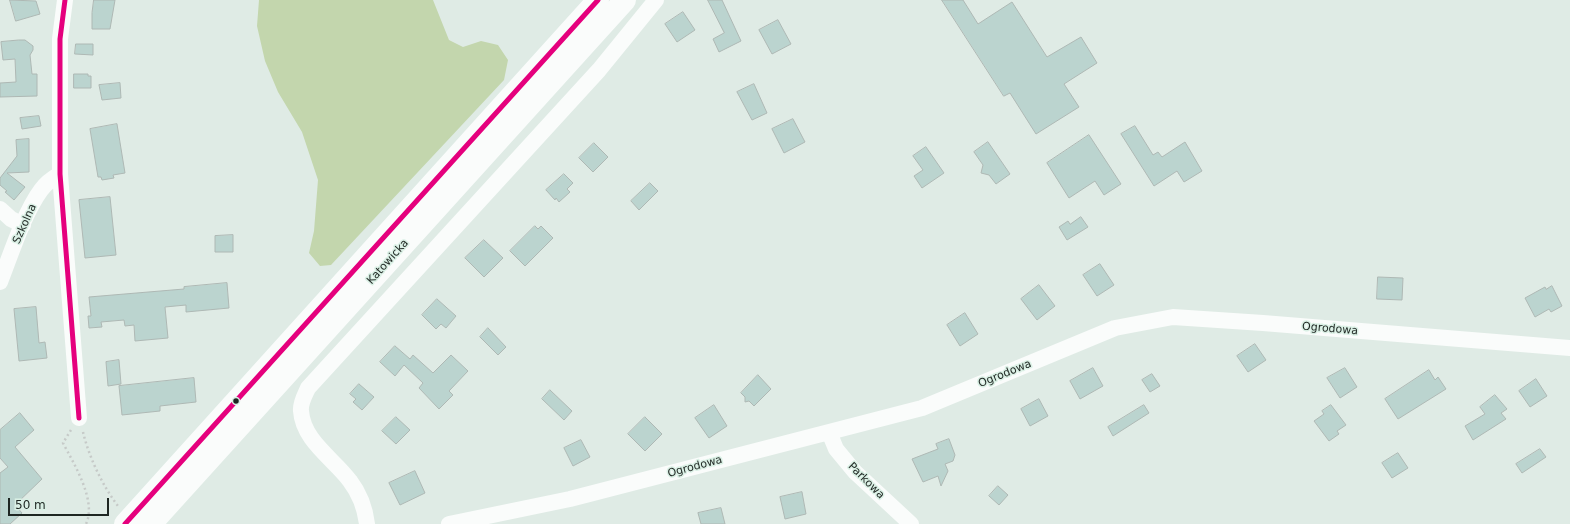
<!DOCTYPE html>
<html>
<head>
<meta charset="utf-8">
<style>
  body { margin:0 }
  #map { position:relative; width:1570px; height:524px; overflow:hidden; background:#dfebe5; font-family:"DejaVu Sans",sans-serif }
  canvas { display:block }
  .scale { position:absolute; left:8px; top:498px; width:101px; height:18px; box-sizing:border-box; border:2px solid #1e2622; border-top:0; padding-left:5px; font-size:12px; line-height:14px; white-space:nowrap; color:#1e2622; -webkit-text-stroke:3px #daf0e5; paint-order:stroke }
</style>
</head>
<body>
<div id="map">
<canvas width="1570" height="524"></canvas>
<div class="scale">50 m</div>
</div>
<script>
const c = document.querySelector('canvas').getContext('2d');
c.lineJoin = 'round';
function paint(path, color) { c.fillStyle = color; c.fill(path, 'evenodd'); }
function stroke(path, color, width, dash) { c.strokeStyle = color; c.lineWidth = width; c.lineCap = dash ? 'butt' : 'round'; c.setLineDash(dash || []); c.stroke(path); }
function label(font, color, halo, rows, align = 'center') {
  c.font = font + ' "DejaVu Sans",sans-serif'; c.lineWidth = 3; c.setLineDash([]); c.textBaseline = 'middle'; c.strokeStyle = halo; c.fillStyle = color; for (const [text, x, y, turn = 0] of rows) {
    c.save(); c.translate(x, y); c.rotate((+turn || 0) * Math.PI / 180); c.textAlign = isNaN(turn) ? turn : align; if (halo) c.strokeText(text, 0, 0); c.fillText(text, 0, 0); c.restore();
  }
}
const forest = new Path2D(`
  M 259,0 L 433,0 L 449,40 L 463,47 L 481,41 L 498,45 L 508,60 L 504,80 L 331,265 L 320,266 L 309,253 L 314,231 L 318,180 L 302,132 L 278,92 L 265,61 L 257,26 Z`);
const building = new Path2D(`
  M 10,0 L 36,1 L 40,14 L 16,21 Z
  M 94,0 L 115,0 L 110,29 L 92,29 L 92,13 Z
  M 708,0 L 722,0 L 741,41 L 719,52 L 713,39 L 724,33 Z
  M 942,0 L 963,0 L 978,24 L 1012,2 L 1047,57 L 1081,37 L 1097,63 L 1064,84 L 1079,107 L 1036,134 L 1010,93 L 1004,96 Z
  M 683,12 L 695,30 L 677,42 L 665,24 Z
  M 778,20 L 791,44 L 772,54 L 759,30 Z
  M 19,40 L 25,40 L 33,46 L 33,50 L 30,55 L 32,74 L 37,74 L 37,96 L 0,97 L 0,83 L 16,82 L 15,59 L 3,60 L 1,42 Z
  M 76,44 L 93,44 L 93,55 L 75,54 Z
  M 74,74 L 88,74 L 88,76 L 91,76 L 91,88 L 74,88 Z
  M 120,83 L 121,98 L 102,100 L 99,85 Z
  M 754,84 L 767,113 L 752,120 L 737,92 Z
  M 39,116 L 41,126 L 22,129 L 20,118 Z
  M 793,119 L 805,142 L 784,153 L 772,129 Z
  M 117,124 L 125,173 L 113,175 L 114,178 L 102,180 L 101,177 L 98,177 L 90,129 Z
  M 1135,126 L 1153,155 L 1158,152 L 1162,157 L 1185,142 L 1202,171 L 1184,182 L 1177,171 L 1154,186 L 1121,134 Z
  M 1089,135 L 1121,184 L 1104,195 L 1095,181 L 1069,198 L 1047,163 Z
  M 29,139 L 29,172 L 7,173 L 25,187 L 14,200 L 5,192 L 7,191 L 0,185 L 0,178 L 17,156 L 16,140 Z
  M 988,142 L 1010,174 L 996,184 L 989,175 L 981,173 L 983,165 L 974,152 Z
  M 594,143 L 608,157 L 593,172 L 579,158 Z
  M 926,147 L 944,173 L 922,188 L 914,176 L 923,170 L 913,156 Z
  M 564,174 L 573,183 L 567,189 L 570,192 L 559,202 L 556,198 L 555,200 L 546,190 Z
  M 650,183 L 658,191 L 639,210 L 631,201 Z
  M 110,197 L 116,255 L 85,258 L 79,200 Z
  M 1081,217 L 1088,227 L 1067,240 L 1059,227 L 1068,221 L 1070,224 Z
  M 535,226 L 538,229 L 541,226 L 553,238 L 525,266 L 510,251 Z
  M 233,235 L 233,252 L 215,252 L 215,236 Z
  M 484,240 L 503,258 L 484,277 L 465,258 Z
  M 1100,264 L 1114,285 L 1097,296 L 1083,275 Z
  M 1378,277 L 1403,278 L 1402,300 L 1377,299 Z
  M 227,283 L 229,308 L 186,312 L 186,305 L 165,307 L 168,338 L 135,341 L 134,325 L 125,326 L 124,320 L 101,322 L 102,327 L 89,328 L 88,316 L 91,316 L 89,297 L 184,289 L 184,287 Z
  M 1039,285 L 1055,306 L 1037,320 L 1021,299 Z
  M 1552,286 L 1562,306 L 1551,312 L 1549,309 L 1535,317 L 1525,298 L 1545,287 L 1546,289 Z
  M 437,299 L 456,316 L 446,328 L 441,324 L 436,329 L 422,315 Z
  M 36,307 L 39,343 L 45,342 L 47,358 L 19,361 L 14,309 Z
  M 965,313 L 978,334 L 960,346 L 947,325 Z
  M 488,328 L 506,347 L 498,355 L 480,337 Z
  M 1255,344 L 1266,360 L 1248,372 L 1237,356 Z
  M 395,346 L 410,359 L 413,355 L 433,373 L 451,355 L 468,371 L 449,391 L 453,395 L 439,409 L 419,388 L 423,383 L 404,365 L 395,376 L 380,362 Z
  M 119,360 L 121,384 L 108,386 L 106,362 Z
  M 1093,368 L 1103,386 L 1080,399 L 1070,381 Z
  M 1345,368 L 1357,387 L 1340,398 L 1327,378 Z
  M 1429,370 L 1435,380 L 1438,377 L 1446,389 L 1398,419 L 1385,399 Z
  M 1152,374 L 1160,386 L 1150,392 L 1142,380 Z
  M 758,375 L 771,389 L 754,406 L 749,401 L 745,402 L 745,397 L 741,393 Z
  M 194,378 L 196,402 L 160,406 L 160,411 L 122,415 L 119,386 Z
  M 1536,379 L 1547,396 L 1530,407 L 1519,391 Z
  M 359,384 L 374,397 L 362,410 L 353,402 L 356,399 L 350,394 Z
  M 550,390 L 572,411 L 564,420 L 542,399 Z
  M 1495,395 L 1507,409 L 1501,413 L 1506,419 L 1473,440 L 1465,426 L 1485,414 L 1480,407 Z
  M 1039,399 L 1048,416 L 1030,426 L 1021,409 Z
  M 714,405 L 727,426 L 709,438 L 695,418 Z
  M 1144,405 L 1149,413 L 1113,436 L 1108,427 Z
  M 1331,405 L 1346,425 L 1337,431 L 1339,434 L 1329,441 L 1314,421 L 1324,414 L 1322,411 Z
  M 20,413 L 34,430 L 15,447 L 42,479 L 15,505 L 22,513 L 10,524 L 0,524 L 0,473 L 8,467 L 0,458 L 0,430 Z
  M 396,417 L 410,430 L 396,444 L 382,431 Z
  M 645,417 L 662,434 L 645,451 L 628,434 Z
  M 949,439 L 955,455 L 953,461 L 945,464 L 948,471 L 941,486 L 938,476 L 923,482 L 912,459 L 938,449 L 936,444 Z
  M 581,440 L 590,457 L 573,466 L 564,448 Z
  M 1540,449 L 1546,457 L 1522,473 L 1516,464 Z
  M 1398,453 L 1408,468 L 1392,478 L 1382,463 Z
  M 415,471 L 425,493 L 400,505 L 389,483 Z
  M 998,486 L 1008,495 L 999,505 L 989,496 Z
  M 802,492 L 806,514 L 785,519 L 780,497 Z
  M 721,508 L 725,524 L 701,524 L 698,513 Z`);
const path = new Path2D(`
  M 71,430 L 63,443 C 74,464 97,501 86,524
  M 83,432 C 89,457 102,485 118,506`);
const street = new Path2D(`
  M 65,0 L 60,39 L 60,174 L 79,418
  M 0,209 L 11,219 L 23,225
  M 0,282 C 11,254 24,213 41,190 C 46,183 53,178 60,174
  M 829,432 L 836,449 L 855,472 L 911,524
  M 367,524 C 365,508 360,494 350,481 C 334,459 303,441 301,411 C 300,403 305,395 308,388 L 599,70 L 656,0
  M 449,524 L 570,499 L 922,408 L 1115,328 L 1173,317 L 1263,323 L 1570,348`);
const primary = new Path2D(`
  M 125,524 L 598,0
  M 151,524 L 625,0`);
const bus1 = new Path2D(`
  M 65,0 L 60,39 L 60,174 L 79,418
  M 125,524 L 598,0`);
const markers = [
  [236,401,3.5,"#1e2622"]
];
const streetNames = [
  ["Szkolna",25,224,-66],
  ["Katowicka",388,262,-48],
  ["Ogrodowa",1330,329,5],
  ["Ogrodowa",1005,374,-22],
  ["Ogrodowa",695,467,-15],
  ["Parkowa",866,481,45]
];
paint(forest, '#c3d6ad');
paint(building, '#bbd4cf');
stroke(building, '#aeb8b4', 1);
stroke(path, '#c6cac8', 2.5, [2, 3]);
stroke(street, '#fafcfb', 16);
stroke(primary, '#fafcfb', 22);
stroke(bus1, '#e5007d', 5);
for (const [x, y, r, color] of markers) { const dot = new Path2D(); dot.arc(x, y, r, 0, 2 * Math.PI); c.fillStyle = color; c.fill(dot); stroke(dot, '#daf0e5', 1.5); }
label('11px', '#1e2622', '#daf0e5', streetNames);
</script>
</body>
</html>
